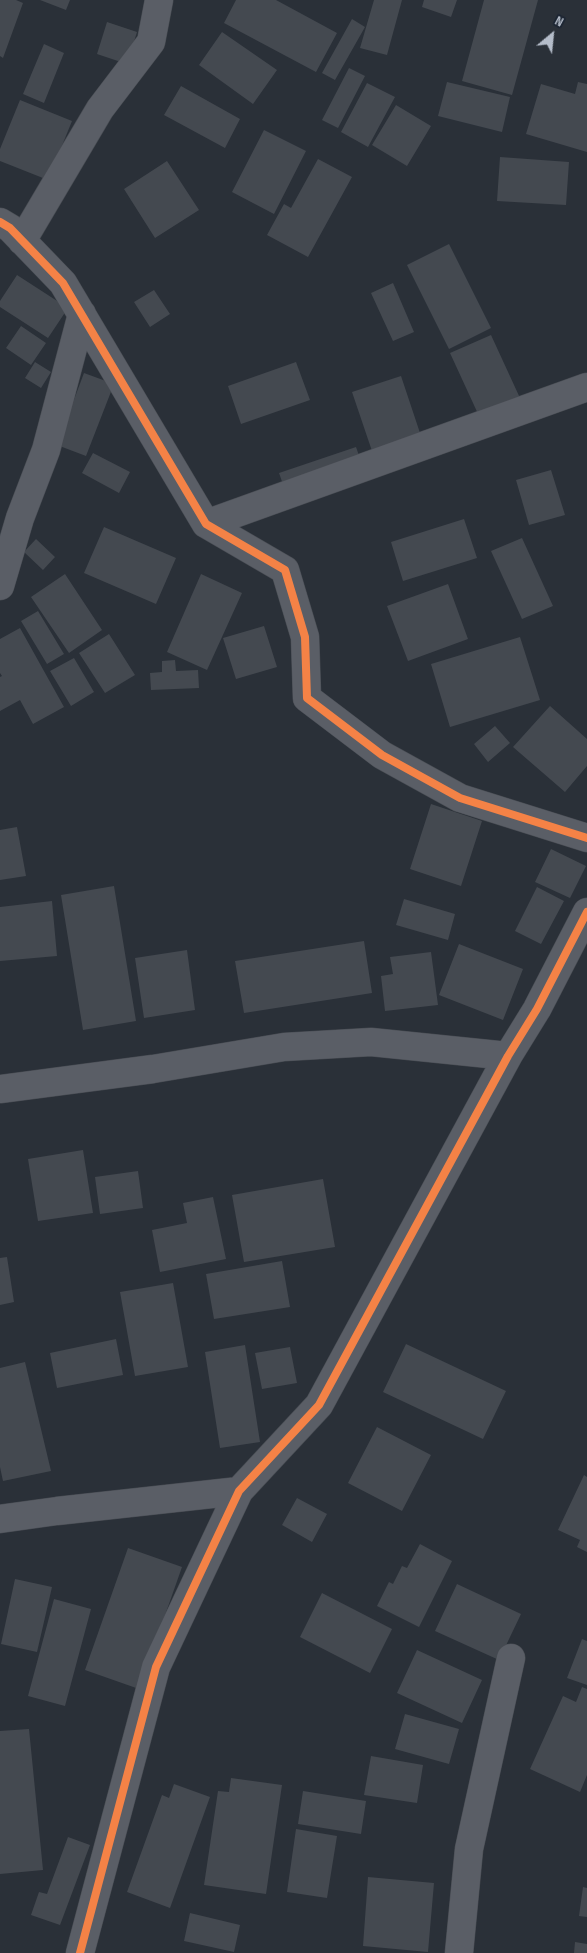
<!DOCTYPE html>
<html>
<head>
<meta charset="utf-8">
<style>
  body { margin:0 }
  #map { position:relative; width:587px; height:1953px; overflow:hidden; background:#2a3038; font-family:"Sofia Sans Condensed",sans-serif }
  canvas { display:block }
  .north { position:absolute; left:527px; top:10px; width:50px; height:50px; -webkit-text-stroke:4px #1d2633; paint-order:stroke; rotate:28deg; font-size:14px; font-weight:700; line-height:20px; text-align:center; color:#b4bcc9 }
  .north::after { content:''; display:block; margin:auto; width:18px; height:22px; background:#b4bcc9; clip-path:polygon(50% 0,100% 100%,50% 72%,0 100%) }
</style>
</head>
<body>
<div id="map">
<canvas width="587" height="1953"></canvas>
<div class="north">N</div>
</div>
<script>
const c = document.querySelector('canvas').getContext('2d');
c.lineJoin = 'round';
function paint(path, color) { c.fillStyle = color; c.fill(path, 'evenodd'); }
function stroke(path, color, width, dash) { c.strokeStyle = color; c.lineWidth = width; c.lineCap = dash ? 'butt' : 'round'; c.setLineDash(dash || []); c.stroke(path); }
const building = new Path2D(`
  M 0,0 L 16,0 L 23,3 L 3,58 L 0,56 Z
  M 40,0 L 70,0 L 66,10 Z
  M 236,0 L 276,0 L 337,33 L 316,72 L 224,23 Z
  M 374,0 L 402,0 L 387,55 L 360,48 Z
  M 424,0 L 457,0 L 451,17 L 422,7 Z
  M 484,0 L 538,0 L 512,95 L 462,81 Z
  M 352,19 L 365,27 L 335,80 L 322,73 Z
  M 107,22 L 137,32 L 127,64 L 97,54 Z
  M 222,32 L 277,70 L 253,104 L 199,65 Z
  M 44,44 L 64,53 L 44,103 L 23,94 Z
  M 349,68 L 365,76 L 338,128 L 322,120 Z
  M 447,82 L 510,97 L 502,132 L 438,116 Z
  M 578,82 L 587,84 L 587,152 L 526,134 L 541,84 L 575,94 Z
  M 367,83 L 395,97 L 368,147 L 341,132 Z
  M 181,86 L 240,119 L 225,148 L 164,115 Z
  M 20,100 L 72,121 L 48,180 L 0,161 L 0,149 Z
  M 396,105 L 431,126 L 407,166 L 372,145 Z
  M 264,130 L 306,151 L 274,214 L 232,192 Z
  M 500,157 L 569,162 L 566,205 L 497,201 Z
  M 318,159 L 352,177 L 308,257 L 267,235 L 284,204 L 291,208 Z
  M 167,161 L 199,210 L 155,238 L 124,189 Z
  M 449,244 L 491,328 L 449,349 L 407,265 Z
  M 17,275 L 68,308 L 48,338 L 0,307 L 0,301 Z
  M 393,283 L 414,332 L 393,341 L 371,293 Z
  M 154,290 L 170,314 L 150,327 L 134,302 Z
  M 21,326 L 46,343 L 31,365 L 6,348 Z
  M 491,335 L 520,398 L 479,416 L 450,353 Z
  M 35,362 L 51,372 L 41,388 L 25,378 Z
  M 296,362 L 310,400 L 241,424 L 228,386 Z
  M 84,373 L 114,384 L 86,456 L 57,445 Z
  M 401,376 L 422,439 L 373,454 L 352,392 Z
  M 356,447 L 363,467 L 286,493 L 279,473 Z
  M 93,453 L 130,472 L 119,493 L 82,473 Z
  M 551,470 L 565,515 L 529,525 L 516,480 Z
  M 464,519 L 477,558 L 403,581 L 391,542 Z
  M 104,527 L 176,558 L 156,604 L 84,573 Z
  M 522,538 L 553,606 L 522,619 L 491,551 Z
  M 36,539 L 55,557 L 43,570 L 24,552 Z
  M 65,574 L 102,630 L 69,653 L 31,597 Z
  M 201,574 L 242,593 L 207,670 L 167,652 Z
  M 448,584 L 468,639 L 408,661 L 387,606 Z
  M 38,611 L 64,654 L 47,664 L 21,621 Z
  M 264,626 L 277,667 L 236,679 L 223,638 Z
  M 20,628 L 64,707 L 33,724 L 20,700 L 0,711 L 0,677 L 2,676 L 0,673 L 0,639 Z
  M 109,634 L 135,675 L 105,693 L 79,653 Z
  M 520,637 L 540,700 L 450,727 L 431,664 Z
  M 74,658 L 94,692 L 71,706 L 50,671 Z
  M 175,660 L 176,671 L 198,670 L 199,688 L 151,690 L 150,673 L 162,672 L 162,661 Z
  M 550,706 L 587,739 L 587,766 L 565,792 L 513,747 Z
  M 495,726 L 510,743 L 488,762 L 474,744 Z
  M 431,804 L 482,821 L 461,886 L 410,869 Z
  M 17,827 L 26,876 L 0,880 L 0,830 Z
  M 551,849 L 586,866 L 570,898 L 535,882 Z
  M 114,886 L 136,1021 L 83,1030 L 61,895 Z
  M 537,887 L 564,901 L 541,944 L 515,931 Z
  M 404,899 L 455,914 L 448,940 L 396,925 Z
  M 52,901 L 57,956 L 0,961 L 0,907 Z
  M 364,941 L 372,993 L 244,1013 L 235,961 Z
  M 459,944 L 523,969 L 503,1020 L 439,995 Z
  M 187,950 L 195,1010 L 144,1018 L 135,958 Z
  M 431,952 L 438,1005 L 385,1011 L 381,976 L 393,974 L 390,957 Z
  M 83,1150 L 93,1213 L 38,1221 L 28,1159 Z
  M 138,1171 L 143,1208 L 100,1214 L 95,1177 Z
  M 323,1179 L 335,1247 L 244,1262 L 232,1195 Z
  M 213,1197 L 226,1259 L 160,1272 L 152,1230 L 187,1223 L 183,1203 Z
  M 7,1257 L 14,1302 L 0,1305 L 0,1258 Z
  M 282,1261 L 290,1307 L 214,1319 L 206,1274 Z
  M 173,1283 L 188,1367 L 135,1376 L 120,1292 Z
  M 116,1339 L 123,1375 L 57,1388 L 50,1353 Z
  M 406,1344 L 506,1391 L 483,1439 L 383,1392 Z
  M 245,1345 L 260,1442 L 220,1448 L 205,1352 Z
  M 290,1347 L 297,1383 L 262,1389 L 255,1353 Z
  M 25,1362 L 51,1471 L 3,1481 L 0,1467 L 0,1368 Z
  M 377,1427 L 431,1455 L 402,1511 L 348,1483 Z
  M 584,1475 L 587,1477 L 587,1552 L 577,1547 L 580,1540 L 558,1530 Z
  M 297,1498 L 327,1514 L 312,1542 L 282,1525 Z
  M 420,1544 L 452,1561 L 419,1627 L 377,1606 L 389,1582 L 393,1584 L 402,1566 L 407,1568 Z
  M 128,1548 L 182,1567 L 139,1689 L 85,1670 Z
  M 15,1579 L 52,1587 L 37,1652 L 1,1644 Z
  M 457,1584 L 521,1614 L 499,1660 L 435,1631 Z
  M 322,1593 L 392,1629 L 370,1673 L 300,1637 Z
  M 54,1599 L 91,1609 L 65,1706 L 28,1696 Z
  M 582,1639 L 587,1641 L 587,1685 L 567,1678 Z
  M 417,1650 L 482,1680 L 462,1723 L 397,1693 Z
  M 582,1687 L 587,1689 L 587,1775 L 580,1792 L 530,1769 L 563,1696 L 576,1702 Z
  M 405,1714 L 459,1729 L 449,1764 L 395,1749 Z
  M 29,1729 L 43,1870 L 0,1874 L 0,1731 Z
  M 371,1756 L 423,1765 L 417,1803 L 364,1795 Z
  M 231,1778 L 282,1785 L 266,1894 L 204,1885 L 218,1791 L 229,1792 Z
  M 174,1784 L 210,1797 L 170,1908 L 127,1892 L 162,1795 L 169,1798 Z
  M 303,1791 L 366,1801 L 361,1834 L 298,1824 Z
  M 296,1829 L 337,1836 L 327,1898 L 287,1892 Z
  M 68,1837 L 90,1845 L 60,1925 L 31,1915 L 39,1892 L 47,1894 Z
  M 368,1877 L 434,1883 L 428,1952 L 363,1946 Z
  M 583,1887 L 587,1888 L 587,1917 L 579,1916 Z
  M 190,1913 L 240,1925 L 234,1952 L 184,1941 Z
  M 575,1942 L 587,1944 L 587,1953 L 574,1953 Z`);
const minor = new Path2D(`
  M 0,222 L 10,228 L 63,283 L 206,524 L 285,570 L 305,637 L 307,698 L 382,755 L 460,798 L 587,838
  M 22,241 L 100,109 L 151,42 L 159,0
  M 206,524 L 587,387
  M 0,586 L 20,518 L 46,450 L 82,314
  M 0,1089 L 153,1069 L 284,1047 L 371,1042 L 508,1056
  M 0,1519 L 57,1511 L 239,1491
  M 80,1953 L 156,1667 L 239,1491 L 319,1405 L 508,1056 L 537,1009 L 587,912
  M 459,1953 L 469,1849 L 511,1658`);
const cycleway = new Path2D(`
  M 0,222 L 10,228 L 63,283 L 206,524 L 285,570 L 305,637 L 307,698 L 382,755 L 460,798 L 587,838
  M 80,1953 L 156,1667 L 239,1491 L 319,1405 L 508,1056 L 537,1009 L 587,912`);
paint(building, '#444950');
stroke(minor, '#484c53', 29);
stroke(minor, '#5a5e66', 28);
stroke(cycleway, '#f48246', 8);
</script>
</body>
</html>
